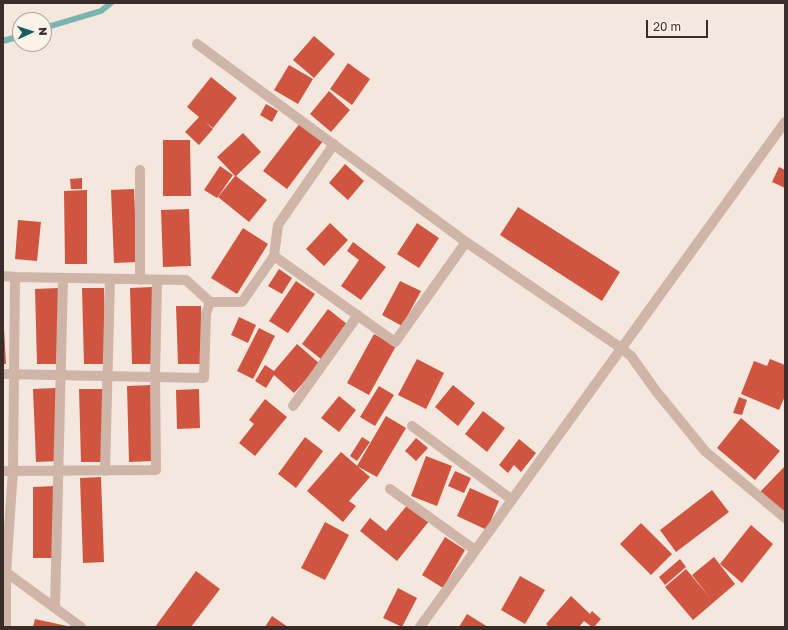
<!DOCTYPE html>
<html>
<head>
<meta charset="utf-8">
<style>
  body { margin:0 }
  #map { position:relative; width:788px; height:630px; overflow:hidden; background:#f4e7dd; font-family:"Golos Text",sans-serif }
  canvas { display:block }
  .frame { position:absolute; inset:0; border:4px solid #3a2c28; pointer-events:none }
  .north { position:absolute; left:12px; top:12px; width:40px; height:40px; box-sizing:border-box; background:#fbf2ea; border:1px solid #aea39c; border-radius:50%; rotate:87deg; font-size:11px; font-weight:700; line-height:16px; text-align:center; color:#3a2c28 }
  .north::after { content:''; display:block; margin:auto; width:14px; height:18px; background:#1a5f5d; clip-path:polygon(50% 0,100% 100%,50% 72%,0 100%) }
  .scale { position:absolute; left:646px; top:20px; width:62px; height:18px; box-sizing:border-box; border:2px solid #3a2c28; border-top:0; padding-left:5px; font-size:12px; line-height:14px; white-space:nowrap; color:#3a2c28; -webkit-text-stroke:3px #fbf2ea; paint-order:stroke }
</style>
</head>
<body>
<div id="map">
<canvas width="788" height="630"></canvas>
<div class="frame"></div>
<div class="north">N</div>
<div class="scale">20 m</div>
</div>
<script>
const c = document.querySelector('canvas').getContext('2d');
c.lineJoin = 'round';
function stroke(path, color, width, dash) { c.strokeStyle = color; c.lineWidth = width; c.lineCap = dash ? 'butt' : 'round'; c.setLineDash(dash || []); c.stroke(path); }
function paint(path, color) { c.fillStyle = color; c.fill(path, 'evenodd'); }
const stream = new Path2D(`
  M 44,28 L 101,11 L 111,3
  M 3,41 L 20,36`);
const building = new Path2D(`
  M 314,36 L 335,54 L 314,78 L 293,60 Z
  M 348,63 L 370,79 L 352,105 L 330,89 Z
  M 289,65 L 313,79 L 298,104 L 274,90 Z
  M 211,77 L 237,98 L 213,128 L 205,122 L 213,129 L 199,145 L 185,132 L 199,117 L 187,107 Z
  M 329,91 L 350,110 L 331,132 L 310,114 Z
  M 266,104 L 278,111 L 272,122 L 260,115 Z
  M 300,123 L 323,141 L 287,189 L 263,171 Z
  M 243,133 L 261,152 L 236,176 L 267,200 L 249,222 L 218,197 L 235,176 L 217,157 Z
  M 163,140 L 190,140 L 191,196 L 163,196 Z
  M 345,164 L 364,181 L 348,200 L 329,183 Z
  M 220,166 L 233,175 L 217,198 L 204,190 Z
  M 779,167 L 785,170 L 785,188 L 772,182 Z
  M 82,178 L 82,189 L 71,189 L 70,179 Z
  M 134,189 L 137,262 L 114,263 L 111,190 Z
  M 87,190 L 87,264 L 65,264 L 64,191 Z
  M 518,207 L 620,272 L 602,301 L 500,235 Z
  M 189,209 L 191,266 L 163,267 L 161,210 Z
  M 18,220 L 41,222 L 37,261 L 15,259 Z
  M 330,223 L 348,240 L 324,266 L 306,249 Z
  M 417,223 L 439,238 L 419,268 L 397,254 Z
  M 243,228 L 268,244 L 237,294 L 211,278 Z
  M 353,242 L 386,267 L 361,300 L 341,286 L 359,260 L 347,251 Z
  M 279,269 L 292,278 L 282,294 L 268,286 Z
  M 296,281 L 315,294 L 288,333 L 269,321 Z
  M 400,281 L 421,291 L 402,326 L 382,315 Z
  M 152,287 L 155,364 L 132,364 L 130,288 Z
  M 58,288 L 60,364 L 37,364 L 35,289 Z
  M 82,288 L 104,288 L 106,364 L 84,364 Z
  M 176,306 L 201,306 L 202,364 L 178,364 Z
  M 328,309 L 347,324 L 321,359 L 302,344 Z
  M 3,310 L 6,364 L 3,364 Z
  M 239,317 L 256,325 L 248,343 L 231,335 Z
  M 259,328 L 275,336 L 253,379 L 237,371 Z
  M 374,334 L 396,346 L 369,395 L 347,383 Z
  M 297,344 L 320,364 L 294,393 L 274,375 L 266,388 L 255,381 L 265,365 L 274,371 Z
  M 417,359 L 444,373 L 426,409 L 398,395 Z
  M 770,359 L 785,365 L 785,396 L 779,410 L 741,394 L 754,361 L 767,366 Z
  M 151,385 L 153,461 L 129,462 L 127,386 Z
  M 453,385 L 475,403 L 458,426 L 435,407 Z
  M 379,386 L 394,395 L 375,426 L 360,417 Z
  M 56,388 L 59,461 L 36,462 L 33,389 Z
  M 79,389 L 103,389 L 105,462 L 81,462 Z
  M 199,389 L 200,428 L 177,429 L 176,390 Z
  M 339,396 L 356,410 L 339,432 L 321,418 Z
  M 739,397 L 747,400 L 742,415 L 733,413 Z
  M 265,399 L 287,417 L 255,456 L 239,443 L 254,424 L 249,420 Z
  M 483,411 L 505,428 L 487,452 L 465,434 Z
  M 386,416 L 406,428 L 377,477 L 357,466 Z
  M 741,418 L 780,451 L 755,480 L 717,448 Z
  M 305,437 L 323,451 L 296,488 L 278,474 Z
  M 362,437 L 370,442 L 357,461 L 350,456 Z
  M 416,438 L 428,448 L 416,461 L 405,451 Z
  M 519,439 L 536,453 L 521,472 L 514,465 L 508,473 L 499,465 Z
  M 341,452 L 370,477 L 349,501 L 356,506 L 343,522 L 307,491 Z
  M 426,456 L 452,466 L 437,506 L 411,496 Z
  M 785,466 L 785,517 L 759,493 Z
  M 455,471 L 471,478 L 464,493 L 448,486 Z
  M 101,477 L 104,562 L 83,563 L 80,478 Z
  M 55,486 L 56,558 L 33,558 L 33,487 Z
  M 470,488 L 499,501 L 487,530 L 457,516 Z
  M 712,490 L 729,512 L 676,552 L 660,530 Z
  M 409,503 L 430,520 L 397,561 L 360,531 L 370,518 L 386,531 Z
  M 325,522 L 349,535 L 325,580 L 301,568 Z
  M 641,523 L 672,554 L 651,575 L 620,544 Z
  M 751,525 L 773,544 L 742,583 L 720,564 Z
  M 445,537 L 465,550 L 443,588 L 422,575 Z
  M 714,557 L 735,584 L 693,620 L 665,587 L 686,569 L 711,599 L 692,575 Z
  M 680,559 L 686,567 L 665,585 L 659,577 Z
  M 196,571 L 220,589 L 191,627 L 155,627 Z
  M 520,576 L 545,590 L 525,624 L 501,610 Z
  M 398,588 L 417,598 L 402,627 L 383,618 Z
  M 571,596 L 590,614 L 592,611 L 601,619 L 594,627 L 592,627 L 584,621 L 579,627 L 549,627 L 546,624 Z
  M 467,614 L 488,627 L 459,627 Z
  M 272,616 L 288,627 L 265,627 Z
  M 35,619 L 67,626 L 67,627 L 33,627 Z`);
const street = new Path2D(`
  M 197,44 L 466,242 L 621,348 L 631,356 L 656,391 L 705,451 L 785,518
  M 140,170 L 140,280
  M 274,256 L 395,342 L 466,242
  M 3,276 L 15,277
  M 3,374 L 204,378 L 206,314 L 210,302
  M 293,406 L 358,315
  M 412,426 L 511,499
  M 3,471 L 156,470 L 155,377 L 157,280
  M 105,471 L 110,279
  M 390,489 L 475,550
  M 3,570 L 81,627
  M 55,608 L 63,278
  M 6,627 L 6,573 L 13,470 L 15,277 L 186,280 L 210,302 L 242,302 L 274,256 L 278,225 L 334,144
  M 420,627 L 785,122`);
stroke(stream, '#7ab4b0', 6);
paint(building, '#cf5540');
stroke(street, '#ceb5a8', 10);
</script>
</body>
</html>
